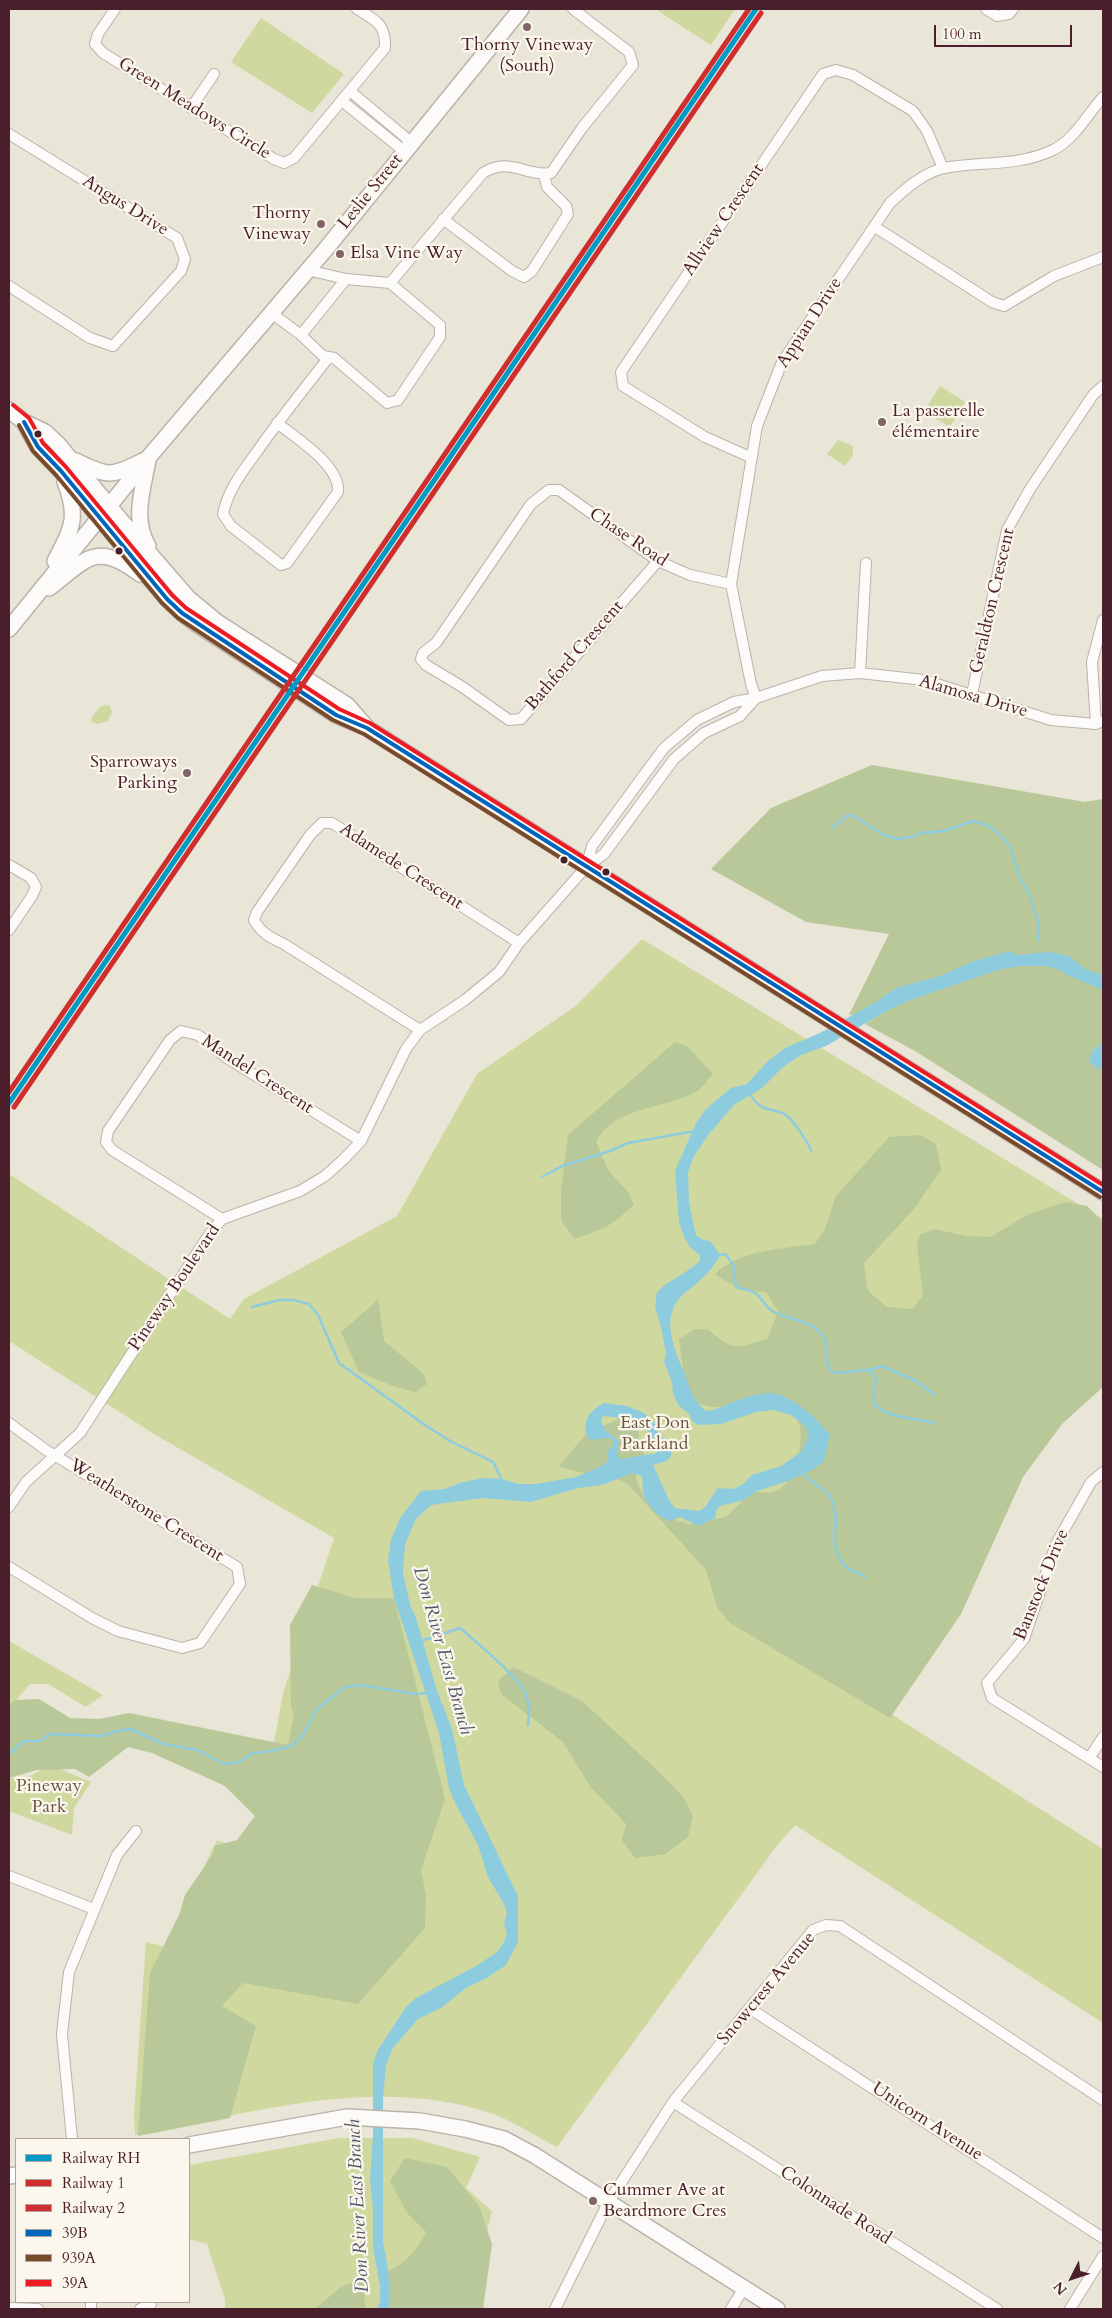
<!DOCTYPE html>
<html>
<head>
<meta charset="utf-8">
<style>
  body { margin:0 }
  #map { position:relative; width:1112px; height:2318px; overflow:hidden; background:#e9e5d7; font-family:Cardo,serif }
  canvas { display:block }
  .frame { position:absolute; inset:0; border:10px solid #4a1f2b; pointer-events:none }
  .legend { position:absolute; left:15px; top:2138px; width:175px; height:165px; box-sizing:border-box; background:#fbf7ec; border:1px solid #b4a19f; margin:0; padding:6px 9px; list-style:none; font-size:15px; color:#4a1f2b }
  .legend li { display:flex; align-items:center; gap:10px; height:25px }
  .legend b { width:25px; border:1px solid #b4a19f }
  .north { position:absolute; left:1047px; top:2253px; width:50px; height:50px; -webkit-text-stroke:4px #fbf7ec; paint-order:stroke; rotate:229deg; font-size:14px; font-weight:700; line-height:20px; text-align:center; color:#4a1f2b }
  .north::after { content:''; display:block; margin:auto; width:18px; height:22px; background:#4a1f2b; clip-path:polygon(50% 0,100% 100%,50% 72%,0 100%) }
  .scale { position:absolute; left:934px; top:25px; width:138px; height:22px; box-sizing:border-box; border:2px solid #4a1f2b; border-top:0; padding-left:6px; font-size:15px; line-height:18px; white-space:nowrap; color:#4a1f2b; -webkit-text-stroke:4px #fbf7ec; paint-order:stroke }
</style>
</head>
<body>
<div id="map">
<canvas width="1112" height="2318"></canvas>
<div class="frame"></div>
<ul class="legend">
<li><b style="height:6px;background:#009ac7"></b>Railway RH</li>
<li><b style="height:6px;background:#cf2e2f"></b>Railway 1</li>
<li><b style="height:6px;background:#cf2e2f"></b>Railway 2</li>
<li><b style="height:6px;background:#0065bd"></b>39B</li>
<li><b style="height:6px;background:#7a4b2a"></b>939A</li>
<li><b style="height:6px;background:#ed1c24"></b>39A</li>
</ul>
<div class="north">N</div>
<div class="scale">100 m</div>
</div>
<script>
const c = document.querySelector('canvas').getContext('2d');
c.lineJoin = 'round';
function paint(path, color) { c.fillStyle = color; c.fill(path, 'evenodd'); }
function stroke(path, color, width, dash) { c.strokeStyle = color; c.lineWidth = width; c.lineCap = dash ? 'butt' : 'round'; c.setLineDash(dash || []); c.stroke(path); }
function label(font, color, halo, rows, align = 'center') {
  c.font = font + ' Cardo,serif'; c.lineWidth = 4.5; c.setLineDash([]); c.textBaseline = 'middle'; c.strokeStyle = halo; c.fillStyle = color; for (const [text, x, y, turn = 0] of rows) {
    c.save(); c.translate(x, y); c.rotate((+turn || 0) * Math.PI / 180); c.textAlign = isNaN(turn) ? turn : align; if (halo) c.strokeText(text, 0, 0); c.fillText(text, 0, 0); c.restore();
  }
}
const green = new Path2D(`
  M 655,9 L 735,9 L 711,45 Z
  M 261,18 L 344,74 L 312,113 L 231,62 Z
  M 940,386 L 965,402 L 950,427 L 924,411 Z
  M 838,440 L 853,446 L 853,455 L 845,466 L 827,454 Z
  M 106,705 L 110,706 L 112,712 L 108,721 L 96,724 L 92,722 L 91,718 L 100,707 Z
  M 642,939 L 1103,1219 L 1103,1370 L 1006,1475 L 911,1687 L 888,1712 L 1103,1849 L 1103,2023 L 795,1825 L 776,1847 L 557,2147 C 537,2137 515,2122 493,2114 C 379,2074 250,2113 135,2135 L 134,2115 L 146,1942 L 165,1947 L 217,1840 L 240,1849 L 261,1814 L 283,1693 L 334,1538 L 154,1434 L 9,1341 L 9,1174 L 230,1319 L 244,1299 L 397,1216 L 477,1074 L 577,1005 Z
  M 9,1641 L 103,1695 L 86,1707 L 48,1684 L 30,1684 L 9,1708 Z
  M 51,1765 L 91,1782 L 74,1808 L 72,1835 L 9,1811 L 9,1778 L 24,1779 Z
  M 340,2138 L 412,2138 L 480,2157 L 466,2188 L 492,2211 L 468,2309 L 225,2309 L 225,2299 L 207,2244 L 189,2239 L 189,2165 Z`);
const forest = new Path2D(`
  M 872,765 L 1085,802 L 1103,799 L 1103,1042 L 1092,1051 L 1103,1064 L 1103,1170 L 915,1051 L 865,1024 L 888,1010 L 849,1015 L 889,934 L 806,922 L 711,869 L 771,808 Z
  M 675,1042 L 687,1046 L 713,1074 C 707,1080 701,1090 694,1093 C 666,1108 611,1108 596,1142 L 608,1170 L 628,1192 L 634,1204 C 613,1226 603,1229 574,1239 L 561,1220 L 561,1190 L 568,1135 Z
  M 920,1135 L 936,1144 L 941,1170 L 914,1209 L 864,1263 L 868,1291 L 887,1307 L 912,1309 L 923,1296 L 917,1245 L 920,1235 L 934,1229 L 967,1236 L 990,1237 L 1029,1214 L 1065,1202 L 1087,1206 L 1103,1222 L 1103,1387 L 1062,1424 L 1023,1477 L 961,1614 L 890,1718 L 730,1623 L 717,1607 L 706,1570 L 628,1484 C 607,1471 581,1476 559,1466 L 587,1433 L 619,1419 L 630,1421 L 639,1433 L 638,1441 L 645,1456 L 635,1471 L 637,1482 L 646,1500 L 678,1521 L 689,1524 L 726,1517 L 752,1491 C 759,1492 769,1494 776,1491 C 795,1484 806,1439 798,1421 C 796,1414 787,1409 781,1404 L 714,1407 L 692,1403 L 686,1388 L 679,1339 L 695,1329 L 709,1330 C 733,1352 736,1348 767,1339 L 778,1311 L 766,1292 C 747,1291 731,1287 715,1274 C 741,1249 781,1249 815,1244 L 825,1229 L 836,1196 L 889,1137 Z
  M 378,1300 L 384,1341 L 423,1373 L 427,1384 L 415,1392 L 393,1386 L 359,1372 L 341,1332 Z
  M 312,1585 L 355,1598 L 394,1598 L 445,1799 L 421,1870 L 426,1895 L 425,1928 L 358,2004 L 243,1983 L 222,2006 L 256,2026 L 230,2118 L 138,2136 L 150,1973 L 179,1915 L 185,1895 L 213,1854 L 214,1846 L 237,1840 L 255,1816 L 225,1786 L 152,1753 L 128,1747 L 89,1777 L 75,1769 L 37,1770 L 9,1778 L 9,1705 L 15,1700 L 39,1699 L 70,1718 L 99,1719 L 129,1713 L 288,1745 L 294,1713 L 291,1707 L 290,1625 Z
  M 513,1667 L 582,1701 L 657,1770 L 684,1798 L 693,1816 L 688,1837 L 665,1854 L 635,1858 L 622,1840 L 626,1824 L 590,1786 L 563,1742 L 501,1694 L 498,1681 Z
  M 405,2158 L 447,2167 L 479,2206 L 492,2244 L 483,2309 L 390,2309 L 387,2272 C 406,2263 417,2251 426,2232 L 407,2213 L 390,2181 Z
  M 364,2280 L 365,2309 L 315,2309 L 342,2286 Z`);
const water = new Path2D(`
  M 1010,951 L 1017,955 L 1050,952 L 1069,956 L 1085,969 L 1103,975 L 1103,990 L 1069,976 L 1060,970 L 1047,966 L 1019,966 L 998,970 L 916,998 L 890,1009 L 826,1046 L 801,1055 L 783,1067 L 762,1088 L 734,1105 L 709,1134 L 694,1156 L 688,1172 L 689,1203 L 696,1235 L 701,1239 L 710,1241 L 720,1255 C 712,1271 701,1280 687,1291 C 659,1313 672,1344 684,1372 C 689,1385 693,1402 706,1411 C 717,1410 725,1405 736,1401 C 746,1397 759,1393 770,1393 C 790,1393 819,1420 830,1435 L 824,1461 L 814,1469 L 788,1481 L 757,1491 L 744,1500 L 720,1506 L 717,1509 L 715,1518 L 698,1526 L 681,1517 L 669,1521 C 656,1515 647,1506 643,1492 C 642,1486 643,1481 642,1476 L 632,1473 L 602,1485 L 578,1488 L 531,1502 L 482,1498 L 431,1505 L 416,1519 L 405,1544 L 403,1572 L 410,1605 L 416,1618 L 437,1691 L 452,1729 L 464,1785 L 518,1896 L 518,1942 L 506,1965 L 487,1978 L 466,1988 L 441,2008 L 418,2019 L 393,2048 L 386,2065 L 383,2098 L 383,2243 C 388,2265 391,2286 389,2309 L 377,2309 L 380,2301 L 380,2287 L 373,2246 L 373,2208 L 370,2179 L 373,2136 L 373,2063 L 378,2050 L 406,2007 L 416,1998 L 478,1965 L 497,1952 L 503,1944 L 507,1934 L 504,1923 L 507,1913 L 504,1904 L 488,1877 L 478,1845 L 456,1805 L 449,1788 L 439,1733 L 394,1598 L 388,1561 L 391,1539 L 401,1517 L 421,1491 L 445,1489 L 460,1483 L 482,1478 L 502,1479 L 519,1484 L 536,1484 L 576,1477 L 602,1466 L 608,1461 L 608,1452 L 614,1442 L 610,1438 L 590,1440 C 579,1425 589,1410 604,1403 L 627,1406 L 644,1413 L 654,1422 L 659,1434 L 672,1445 C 672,1464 666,1460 653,1465 L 670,1502 L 675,1508 L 699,1511 L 705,1507 L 718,1488 L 733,1489 L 742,1485 L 752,1475 L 781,1466 L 802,1451 L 809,1437 L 806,1427 L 791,1415 L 774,1410 L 756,1412 L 721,1424 L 698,1425 L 692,1421 L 689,1414 L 679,1406 L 673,1394 L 672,1382 L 664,1362 L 666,1354 L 661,1327 L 655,1307 L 657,1292 C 670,1279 687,1273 700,1261 L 700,1255 L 690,1247 L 684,1237 L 679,1222 L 675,1171 L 696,1123 L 706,1109 L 731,1088 L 747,1084 L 768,1061 L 785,1048 L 820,1033 L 876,1002 L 896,988 L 940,976 L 974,961 ZM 603,1416 C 627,1418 654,1423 657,1452 L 655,1454 C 643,1454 633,1458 620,1459 L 617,1453 L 619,1441 L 604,1429 L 601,1420 Z
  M 1103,1042 L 1103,1064 L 1099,1070 L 1089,1062 L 1092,1051 Z`);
const stream = new Path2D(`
  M 832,828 L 846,816 L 852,815 L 882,834 L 897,839 L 913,837 L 920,833 L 944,831 L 973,821 L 987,825 L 996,831 L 1010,846 L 1019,876 L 1030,896 L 1038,922 L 1038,941
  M 750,1094 C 762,1115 772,1106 786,1115 C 793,1120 809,1143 811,1151
  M 542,1177 L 562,1166 L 610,1151 L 628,1143 L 695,1131
  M 719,1255 L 725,1254 L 733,1264 L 736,1287 C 742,1289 750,1290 755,1293 C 762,1298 765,1307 774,1312 C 789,1320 811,1320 822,1335 C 832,1348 821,1365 834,1373 L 869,1370 L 882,1366 L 916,1381 L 935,1395
  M 252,1307 L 279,1300 L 293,1300 L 309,1304 L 318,1315 L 339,1363 L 425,1425 L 450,1441 L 493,1462 L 503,1482
  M 869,1370 L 877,1380 L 874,1389 L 874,1404 C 890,1420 914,1417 934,1423
  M 803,1473 C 810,1483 828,1489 833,1502 C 841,1526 826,1543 845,1566 C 851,1572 859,1571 865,1577
  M 421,1641 L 460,1628 C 476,1642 521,1678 527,1698 C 529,1706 529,1716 528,1725
  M 9,1754 L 24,1741 L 41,1741 L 49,1734 L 104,1736 L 113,1732 L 131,1729 L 163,1744 L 197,1750 L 224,1764 L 234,1763 L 241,1761 L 252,1753 L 266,1752 L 292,1746 L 303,1735 L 315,1711 L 345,1687 L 360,1685 L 416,1694 L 426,1693`);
const street = new Path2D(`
  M 115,9 L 98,34 L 95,44 L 103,53 L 274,159 L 284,163 L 294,158 L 385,48 C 386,23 375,20 357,9
  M 986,9 L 997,16 L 1009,14 L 1013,9
  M 350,91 L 411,142
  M 342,101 L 404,151
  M 191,108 L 214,74
  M 9,134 L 177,238 L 185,259 L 181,271 L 113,346 L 90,338 L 9,286
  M 443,219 L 512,271 L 524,277 L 532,271 L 568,214 L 566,206 L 547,187 L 544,174
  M 875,227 L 992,302 L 1004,306 L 1054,276 L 1103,257
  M 307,270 L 346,279 L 390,283 L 483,173 C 510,156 525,177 551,173 L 582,128 L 633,65 L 629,52 L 573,9
  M 270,312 L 301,335 L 323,356 L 329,357 C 304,389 279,420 256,453 C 242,472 228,490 223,514 L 231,526 L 281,565 L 287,563 L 338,492 C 340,465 296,438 277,423
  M 301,335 L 346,279
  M 329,357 L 334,358 L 387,403 L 398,400 L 440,337 L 440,325 L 390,283
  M 750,457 L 705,437 L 623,386 L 621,372 L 823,74 L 836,70 L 853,75 L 913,111 L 927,131 L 943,168
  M 658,561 L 521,719 L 509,720 L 461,686 L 426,665 L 421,659 L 423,653 L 436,643 L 531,504 L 549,490 L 559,490 L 658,561 L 690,575 L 731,584
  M 860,673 L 866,563
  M 972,694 L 1007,530 L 1030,489 L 1093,395 L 1103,386
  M 756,698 L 751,684 L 731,584 L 757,426 L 782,362 L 890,203 C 905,189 923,173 944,168 C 982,161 1017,167 1053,150 C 1075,139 1087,115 1103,97
  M 1096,724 L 1092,662 L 1103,620
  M 9,865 L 31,878 L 36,887 L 32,896 L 9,930
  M 586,867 L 592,846 L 641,779 L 664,748 L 697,720 L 734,702 L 756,698 L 822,676 L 860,673 L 924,680 L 1051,720 L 1096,724 L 1103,721
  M 420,1030 L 284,944 C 271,938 261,933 254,920 L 257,912 L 310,835 L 322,823 L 332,823 L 519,943
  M 222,1219 L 112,1150 L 106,1142 L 108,1131 L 170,1040 L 181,1031 L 198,1035 L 227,1058 L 361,1141
  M 9,1423 L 46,1450 L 237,1567 L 240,1584 L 200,1643 L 182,1648 L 118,1631 L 92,1618 L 9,1567
  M 1103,1472 L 1091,1482 L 1056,1544 L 1024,1639 L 987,1683 L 992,1698 L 1103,1767
  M 9,1507 L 26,1482 L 80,1433 L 208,1236 L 222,1219 L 300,1191 L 325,1176 L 344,1159 L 361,1141 L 406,1049 L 420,1030 L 465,1000 L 499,972 L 519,943 L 586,867 L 604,854 L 674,759 L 704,733 L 740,716 L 756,698
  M 1090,1757 L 1103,1737
  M 9,1876 L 94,1909
  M 749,2008 L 1103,2238
  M 673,2102 L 997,2309
  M 72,2139 L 62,2034 L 69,1972 L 117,1855 L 136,1831
  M 9,2308 L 38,2309
  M 91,2309 L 91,2302
  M 140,2309 L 151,2304
  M 555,2309 L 608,2203 L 673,2102 L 813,1930 L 826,1925 L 840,1926 L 1103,2100
  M 731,2309 L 744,2288
  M 1070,2309 L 1103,2256`);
const secondary = new Path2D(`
  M 9,410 L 24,422 L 45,432 L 58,444 L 123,523 L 188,598 L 217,622 L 347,705 L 367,728
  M 24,422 L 38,447 L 61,471 L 167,599 L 182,613 L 198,625 L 336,715 L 367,728 L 1103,1192
  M 148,460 C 143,489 132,519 148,546
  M 76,461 C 110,478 111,476 145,460
  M 55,561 C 72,528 79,518 65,482
  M 49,588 C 86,560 96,540 140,574
  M 9,629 L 148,458 L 325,250 L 521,9
  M 189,2145 L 347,2117 L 420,2121 L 465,2129 L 504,2139 L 534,2155 L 777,2309
  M 9,2176 L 16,2175`);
const bus1 = new Path2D(`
  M 24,422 L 38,447 L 61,471 L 167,599 L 182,613 L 336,715 L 367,728 L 1103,1192`);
const bus2 = new Path2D(`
  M 19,425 L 33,451 L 56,475 L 162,603 L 178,618 L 333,720 L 364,734 L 1100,1197`);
const bus3 = new Path2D(`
  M 13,405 L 29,418 L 43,443 L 66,467 L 172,595 L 186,608 L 339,709 L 370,723 L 1103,1185`);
const rail1 = new Path2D(`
  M 9,1103 L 756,9`);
const rail2 = new Path2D(`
  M 14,1107 L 761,13`);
const rail3 = new Path2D(`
  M 9,1092 L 749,9`);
const markers = [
  [527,27,5,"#826467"],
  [321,224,5,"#826467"],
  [340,254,5,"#826467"],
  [882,422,5,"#826467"],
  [38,434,4.5,"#4a1f2b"],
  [119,551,4.5,"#4a1f2b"],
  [187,773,5,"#826467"],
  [564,860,4.5,"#4a1f2b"],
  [606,872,4.5,"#4a1f2b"],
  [593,2201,5,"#826467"]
];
const poiNames = [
  ["Thorny Vineway",527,46,"center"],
  ["(South)",527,67,"center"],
  ["Thorny",311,214,"right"],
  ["Vineway",311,235,"right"],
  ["Elsa Vine Way",350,254],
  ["La passerelle",892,412],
  ["élémentaire",892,433],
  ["Sparroways",177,763,"right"],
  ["Parking",177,784,"right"],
  ["Cummer Ave at",603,2191],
  ["Beardmore Cres",603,2212]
];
const streetNames = [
  ["Green Meadows Circle",194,109,32],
  ["Leslie Street",371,192,-51],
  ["Angus Drive",125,206,32],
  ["Allview Crescent",724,220,-56],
  ["Appian Drive",810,323,-57],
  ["Chase Road",628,538,34],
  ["Geraldton Crescent",993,601,-77],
  ["Bathford Crescent",575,656,-49],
  ["Alamosa Drive",973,697,16],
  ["Adamede Crescent",401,867,33],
  ["Mandel Crescent",257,1075,33],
  ["Pineway Boulevard",175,1288,-56],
  ["Weatherstone Crescent",146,1511,32],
  ["Banstock Drive",1042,1585,-68],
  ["Snowcrest Avenue",767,1989,-50],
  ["Unicorn Avenue",927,2122,33],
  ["Colonnade Road",835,2206,33]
];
const parkNames = [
  ["East Don",655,1424],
  ["Parkland",655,1445],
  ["Pineway",49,1787],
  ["Park",49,1808]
];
const waterNames = [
  ["Don River East Branch",442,1651,74],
  ["Don River East Branch",359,2206,-93]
];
paint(green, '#cfd89f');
paint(forest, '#b9c898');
paint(water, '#8dccdf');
stroke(stream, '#8dccdf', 2.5);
stroke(street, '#bab3ac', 12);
stroke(secondary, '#bab3ac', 18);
stroke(street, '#fcfbf9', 10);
stroke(secondary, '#fcfbf9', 15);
stroke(bus1, '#0065bd', 4);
stroke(bus2, '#7a4b2a', 4);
stroke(bus3, '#ed1c24', 4);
stroke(rail1, '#009ac7', 5);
stroke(rail2, '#cf2e2f', 5);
stroke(rail3, '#cf2e2f', 5);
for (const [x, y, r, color] of markers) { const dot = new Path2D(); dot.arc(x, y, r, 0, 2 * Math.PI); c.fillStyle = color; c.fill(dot); stroke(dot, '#fbf7ec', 2); }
label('18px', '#4a1f2b', '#fbf7ec', poiNames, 'left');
label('18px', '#4a1f2b', '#fbf7ec', streetNames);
label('18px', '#6b5440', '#fbf7ec', parkNames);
label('italic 19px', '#53586b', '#fbf7ec', waterNames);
</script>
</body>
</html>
